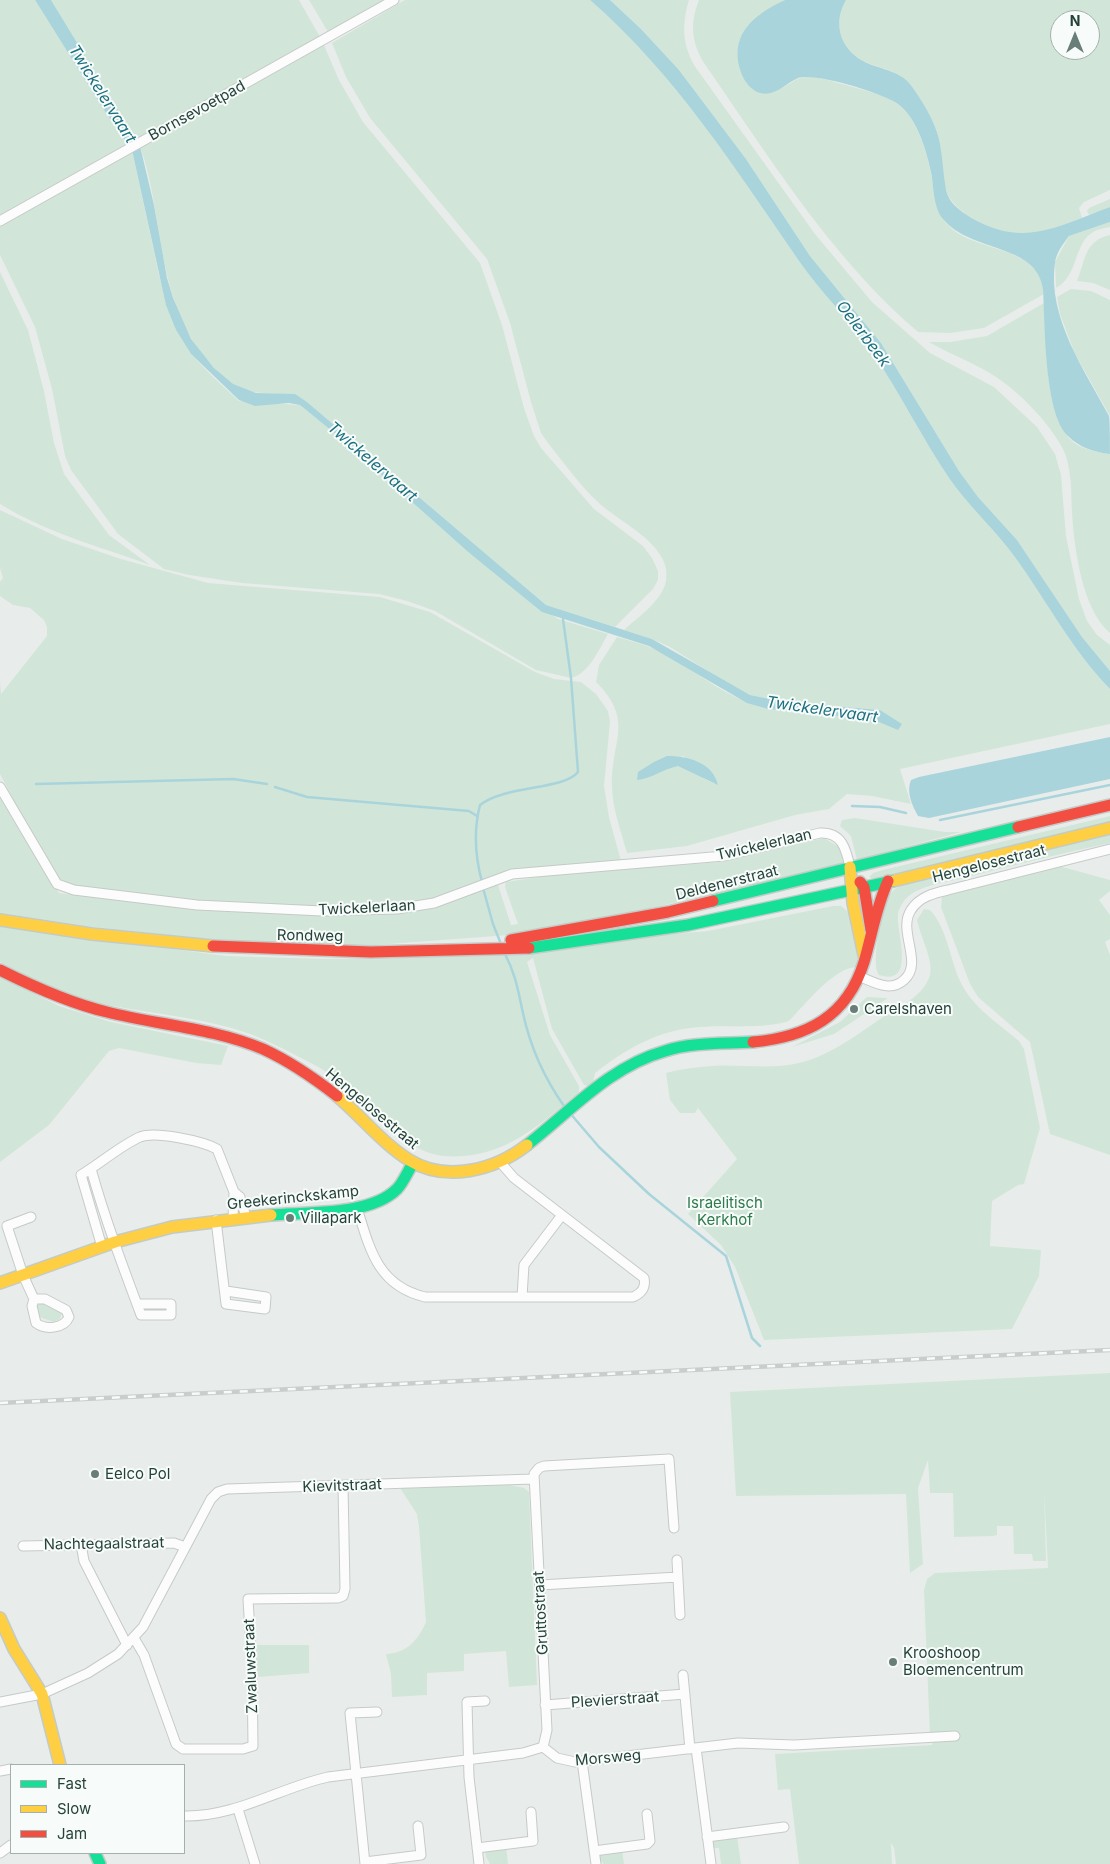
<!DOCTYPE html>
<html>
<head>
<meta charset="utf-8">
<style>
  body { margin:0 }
  #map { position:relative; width:1110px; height:1864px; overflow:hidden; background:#e8edeb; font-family:Inter,sans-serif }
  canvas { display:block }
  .legend { position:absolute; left:10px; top:1764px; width:175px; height:90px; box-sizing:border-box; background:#f7fbf9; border:1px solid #a3b1ad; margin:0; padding:6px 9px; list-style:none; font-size:15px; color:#24423a }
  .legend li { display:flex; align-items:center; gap:10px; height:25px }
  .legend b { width:25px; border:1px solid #a3b1ad }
  .north { position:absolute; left:1050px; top:10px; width:50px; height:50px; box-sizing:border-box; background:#f7fbf9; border:1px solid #a3b1ad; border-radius:50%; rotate:0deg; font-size:14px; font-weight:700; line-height:20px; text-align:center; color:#24423a }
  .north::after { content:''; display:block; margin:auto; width:18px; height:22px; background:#697e78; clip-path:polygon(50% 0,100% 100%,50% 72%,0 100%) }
</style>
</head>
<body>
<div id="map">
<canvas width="1110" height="1864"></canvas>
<ul class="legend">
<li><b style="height:6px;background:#16e098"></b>Fast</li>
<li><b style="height:6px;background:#ffcf43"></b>Slow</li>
<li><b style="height:6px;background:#f24e42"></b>Jam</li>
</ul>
<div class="north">N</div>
</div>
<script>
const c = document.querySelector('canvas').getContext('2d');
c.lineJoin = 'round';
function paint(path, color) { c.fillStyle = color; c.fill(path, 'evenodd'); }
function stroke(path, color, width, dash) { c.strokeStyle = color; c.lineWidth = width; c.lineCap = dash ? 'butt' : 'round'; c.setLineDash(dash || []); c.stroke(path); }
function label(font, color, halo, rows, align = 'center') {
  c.font = font + ' Inter,sans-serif'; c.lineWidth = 4; c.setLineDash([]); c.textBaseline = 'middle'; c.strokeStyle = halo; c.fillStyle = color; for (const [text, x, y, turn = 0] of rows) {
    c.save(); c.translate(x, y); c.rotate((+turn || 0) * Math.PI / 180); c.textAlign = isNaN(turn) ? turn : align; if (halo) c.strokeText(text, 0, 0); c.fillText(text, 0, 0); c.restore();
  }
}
const green = new Path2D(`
  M 0,0 L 35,0 L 102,107 L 129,145 L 0,218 Z
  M 51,0 L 299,0 L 320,37 L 137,141 Z
  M 309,0 L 384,0 L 328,32 Z
  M 405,0 L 590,0 C 675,74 735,168 799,261 C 821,293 850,320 872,352 C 900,393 922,438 949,478 C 967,504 989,524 1008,548 C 1044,595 1069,647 1110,689 L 1110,724 L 900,769 L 911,804 L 872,796 L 847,794 L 829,809 L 795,815 L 687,846 L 627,853 C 621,831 612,808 612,786 C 611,740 635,721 596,682 L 599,665 L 617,637 C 634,642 651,646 667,655 C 700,674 729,700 767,708 C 810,718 857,707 897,729 L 901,724 L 880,710 L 785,702 L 750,695 L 722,680 L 670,647 L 652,639 L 624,630 C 638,617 662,601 666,581 C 673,546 621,523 600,504 C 580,486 564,463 548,443 L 541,433 L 531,402 L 510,323 L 487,259 L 370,118 L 346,77 L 332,43 ZM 683,756 L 718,784 C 704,782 693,767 679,766 C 663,765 652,779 637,779 Z
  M 610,0 L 689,0 C 682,25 682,42 694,65 L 815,234 L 872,302 L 930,353 L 994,387 L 1037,427 L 1055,454 L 1061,475 L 1066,536 L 1079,599 L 1087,621 L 1097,635 L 1110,645 L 1110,671 L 1082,637 L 1017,540 L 978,497 L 959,471 L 881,343 L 810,256 L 746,159 L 679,70 L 641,29 Z
  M 699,0 L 785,0 L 759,15 L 752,88 L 760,93 C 766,92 773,91 779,89 C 789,86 795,77 806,77 C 819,76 834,82 846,85 C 862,90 879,93 893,101 C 916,114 926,149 931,173 C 935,193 935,214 951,228 C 979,253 1041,245 1044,294 L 984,328 L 950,333 L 918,332 C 830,257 768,155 702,60 C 691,40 690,22 699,0 Z
  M 846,0 L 1110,0 L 1110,190 L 1084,202 L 1079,208 L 1082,218 C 1064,224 1046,233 1028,235 C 1003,236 957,217 947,193 C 941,179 943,160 940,144 C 937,124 922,100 910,84 C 899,70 878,68 863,61 C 839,49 833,22 846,0 ZM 1060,20 L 1090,20 L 1090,50 L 1060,50 Z
  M 323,43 L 339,80 L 363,122 L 480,263 L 502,325 L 524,408 L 534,436 L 541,448 L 594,509 L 643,546 L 652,558 L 658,571 L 658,580 L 653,589 L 615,627 L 546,605 L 307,402 C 283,387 260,400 234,385 C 225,380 216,370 209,362 C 155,303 165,217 140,146 Z
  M 132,150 L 159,275 L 176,330 L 191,354 L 212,376 L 239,401 L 300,405 L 338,436 L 467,551 L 558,619 L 608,634 C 599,649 589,674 571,678 L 536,670 L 435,611 L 407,601 L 379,594 L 242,583 L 189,575 L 164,569 L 118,534 L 71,470 L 65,456 L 52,389 L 35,327 L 0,255 L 0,224 Z
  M 1110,199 L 1110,207 L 1089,215 L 1087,211 L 1089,208 Z
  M 1110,222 L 1110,227 C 1105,228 1099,229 1095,231 C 1072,243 1080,275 1056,288 L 1055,262 L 1069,236 Z
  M 1110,235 L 1110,290 L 1093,283 L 1077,281 C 1086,259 1084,241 1110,235 Z
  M 0,272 L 28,330 L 44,391 L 54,443 L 64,474 L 109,535 L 150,565 C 98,546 47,533 0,504 Z
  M 1071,289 L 1091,291 L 1110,300 L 1110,416 L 1075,354 L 1060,314 L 1057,297 Z
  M 1044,303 C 1047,344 1044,399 1066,434 C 1074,448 1095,452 1110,454 L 1110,633 C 1082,610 1074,547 1072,513 C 1071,492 1072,468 1063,449 C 1050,424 1022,395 999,379 C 978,364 951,355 929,342 L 950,342 L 987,336 Z
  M 0,510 L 62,539 L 121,559 L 208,583 L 380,597 L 430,612 L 535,672 L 554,679 L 581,682 L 596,694 L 608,711 L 610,722 L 604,786 L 609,817 L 621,861 L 540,868 L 434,900 L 383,908 L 243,906 L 75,889 L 55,879 L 0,774 L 0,680 L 1,694 L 47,636 L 47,627 L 44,620 L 30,608 L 13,605 L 0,596 L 0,582 L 3,578 L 0,568 Z
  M 0,792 L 59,893 L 203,910 L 332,916 L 372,915 L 403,911 L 494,883 L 498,885 L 511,925 L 518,924 L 505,887 L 506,882 L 558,874 L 721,862 L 824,838 L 839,847 L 844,864 L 599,920 L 523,934 L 375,945 L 322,946 L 197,938 L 94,927 L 0,913 Z
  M 1110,816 L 1110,823 L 873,879 L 869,877 L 873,873 L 883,870 Z
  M 855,818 L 945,832 L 961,832 L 857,860 L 851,836 L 840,826 L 842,820 Z
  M 1110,831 L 1110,843 C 1063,853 1015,865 968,877 C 950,882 925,884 910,895 C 904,899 899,908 898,914 C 896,932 917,987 879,975 C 870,964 882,912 887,899 C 891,891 897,887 904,883 Z
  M 1059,866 L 1110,880 L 1110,891 L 1099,900 L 1110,915 L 1110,939 L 1105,942 L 1110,955 L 1110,1155 L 1050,1134 L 1030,1042 L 978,997 L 970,984 L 941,907 L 942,897 Z
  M 833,906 L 841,906 L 851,914 L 859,954 L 856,967 C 837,968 815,993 802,1007 C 797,1011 792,1020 786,1022 C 759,1029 729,1025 702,1027 C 660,1029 627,1048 595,1073 L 593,1083 L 589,1086 L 584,1085 L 552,1029 L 533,958 L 527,962 L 550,1035 L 579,1086 L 579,1092 C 537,1127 501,1161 443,1156 C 410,1153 387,1121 364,1100 C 345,1083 324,1069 301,1058 C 286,1050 270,1042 253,1035 C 202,1016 144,1014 90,1001 C 59,994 29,977 0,962 L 0,926 L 226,956 L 326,959 L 400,958 L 708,931 Z
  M 924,909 L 930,910 C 947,928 950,959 960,981 C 972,1007 998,1023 1019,1041 L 1024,1049 L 1040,1128 L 1024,1184 L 1018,1185 L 992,1201 L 990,1246 L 1041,1250 L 1039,1276 L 1012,1329 L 764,1340 L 735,1267 L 721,1245 L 688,1214 L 737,1159 L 698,1108 L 695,1113 L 680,1113 L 670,1100 L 666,1073 C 681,1069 696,1067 712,1066 C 741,1064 770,1070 799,1063 C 832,1055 859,1033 886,1015 C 903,1005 924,995 930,975 C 934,961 920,936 917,920 Z
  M 0,977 L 59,1006 L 111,1022 L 228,1046 L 221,1065 L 196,1063 L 119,1048 L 109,1051 L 49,1125 L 0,1162 Z
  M 867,997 L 888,998 L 834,1034 L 792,1047 L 840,1022 Z
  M 41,1301 L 62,1313 L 60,1319 L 54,1322 L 39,1317 L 35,1303 Z
  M 1110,1373 L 1110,1864 L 896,1864 L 894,1848 L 891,1843 L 892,1864 L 799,1864 L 790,1789 L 778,1790 L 775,1754 L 932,1745 L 934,1737 L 930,1737 L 924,1590 L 927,1579 L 935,1573 L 1048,1568 L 1044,1489 L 1046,1561 L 1033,1561 L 1032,1554 L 1014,1554 L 1013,1526 L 997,1526 L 997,1535 L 993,1536 L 954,1537 L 953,1493 L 930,1493 L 928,1460 L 918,1488 L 923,1564 L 910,1573 L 906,1494 L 736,1496 L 730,1392 Z
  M 510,1485 L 524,1488 L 529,1492 L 537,1685 L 509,1687 L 506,1651 L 464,1654 L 464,1671 L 427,1673 L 427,1695 L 392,1697 L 391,1674 L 386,1654 C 407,1653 418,1640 426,1622 L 419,1527 L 417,1514 L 400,1488 Z
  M 257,1645 L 309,1645 L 309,1673 L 258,1677 Z
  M 737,1836 L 741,1864 L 721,1864 L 719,1848 L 714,1848 L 713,1839 Z
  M 506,1846 L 508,1864 L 490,1864 L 486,1857 L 485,1849 Z
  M 622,1849 L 624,1864 L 604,1864 L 599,1859 L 599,1852 Z`);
const water = new Path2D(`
  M 35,0 L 51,0 L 140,146 L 154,205 L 167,278 L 173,298 L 191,339 L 214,368 L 233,384 L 256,393 L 295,394 L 307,402 L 546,605 L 652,639 L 750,695 L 785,702 L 880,710 L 902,724 L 898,730 L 872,719 L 768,709 L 747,703 L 649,646 L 542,612 L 467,551 L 338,436 L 300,405 L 289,403 L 255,406 L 239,400 L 191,354 L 176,330 L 166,305 L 132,150 L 102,107 Z
  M 590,0 L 610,0 L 641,29 L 679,70 L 746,159 L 810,256 L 881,343 L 959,471 L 978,497 L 1017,540 L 1082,637 L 1110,671 L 1110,689 C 1069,647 1044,595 1008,548 C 989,524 967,504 949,478 C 922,438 900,393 872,352 C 850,320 821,293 799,261 C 735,168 675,74 590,0 Z
  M 785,0 L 846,0 C 833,22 839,48 863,61 C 878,69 899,70 910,84 C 922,100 937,124 940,144 C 943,159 943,175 946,190 C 949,203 959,210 970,217 C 1023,249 1058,226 1110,207 L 1110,222 L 1069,236 C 1063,244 1056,253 1055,263 C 1047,317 1085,371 1109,416 C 1110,422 1110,446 1110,454 C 1094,452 1080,448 1068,436 C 1044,414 1045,323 1043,289 C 1037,243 971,253 943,219 C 933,207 934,187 931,172 C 926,149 916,113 893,101 C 877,92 815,72 798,78 C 786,83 775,97 760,93 C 752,91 745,82 742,75 C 727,37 752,15 785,0 Z
  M 1110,737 L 1110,779 L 929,818 L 918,816 C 912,805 906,792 911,780 L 919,777 Z
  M 667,756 C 687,756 713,762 718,785 L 678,766 C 663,769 651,779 637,780 L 638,772 L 654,762 Z`);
const stream = new Path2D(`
  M 36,784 L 233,779 L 267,784
  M 275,787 L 307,797 L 469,811 L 477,816
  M 852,806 L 880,807 L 906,813
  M 940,820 L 1110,785
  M 482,882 C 475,856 473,832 480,805 C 505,785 564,790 578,772 L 571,678 L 563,619
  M 483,888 L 493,924 L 501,944
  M 505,954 C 516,975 518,991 523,1013 C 530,1046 545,1079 564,1106
  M 569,1112 L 599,1147 L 649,1194 L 726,1256 L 752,1338 L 760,1346`);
const street = new Path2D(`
  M 0,221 L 394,0
  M 0,787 L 57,884 L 74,890 L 197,905 L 322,911 L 397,909 L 434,903 L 512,874 L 724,856 L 820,833 C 842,832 846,849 850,867
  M 861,977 C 875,983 891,992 904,980 C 924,963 897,931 911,910 C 919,897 934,893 948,890 L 1110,849
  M 91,1169 C 105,1219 123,1267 141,1315 L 171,1315 L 171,1304 L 137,1304
  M 234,1192 L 240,1197 L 246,1217
  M 357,1208 C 370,1250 378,1286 425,1297 L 633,1297 C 642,1293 646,1288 644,1278 L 514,1178 L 500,1162
  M 31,1217 L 7,1226 L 23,1275 L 34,1299 L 45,1299 L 66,1310 L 69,1317 C 64,1329 45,1330 36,1323 L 32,1306 L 34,1299
  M 216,1220 L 226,1304 L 265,1309 L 266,1297 L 226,1291
  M 102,1247 L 81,1175 C 98,1165 123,1144 140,1137 C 156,1131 202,1141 217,1149 L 234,1192 L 233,1219
  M 522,1297 L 524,1265 L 562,1215
  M 81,1544 L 84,1561 L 127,1645
  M 23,1546 L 174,1543 L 185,1547
  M 677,1560 L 680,1615
  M 540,1585 L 678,1577
  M 134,1638 L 144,1655 L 176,1744 L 183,1749 L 243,1749 L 253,1746 L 252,1664 L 248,1599 L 338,1598 L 343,1596 L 345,1589 L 343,1486
  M 683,1675 L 690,1749
  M 0,1702 L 42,1694 L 88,1673 L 118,1654 L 143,1627 L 211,1499 L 218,1492 L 227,1489 L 533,1479
  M 545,1705 L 685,1694
  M 543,1747 L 547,1730 L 534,1474 L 539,1468 L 544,1466 L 669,1459 L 674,1528
  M 543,1747 L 557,1758 L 575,1762 L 738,1743 L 794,1745 L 955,1736
  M 696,1748 L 711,1864
  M 582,1761 L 596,1864
  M 0,1771 L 11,1769
  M 238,1809 L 255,1864
  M 184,1816 C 236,1817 279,1788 328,1777 L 523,1753 L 543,1747
  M 707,1837 L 784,1827
  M 477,1848 L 533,1841 L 531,1812
  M 594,1851 L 647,1844 L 650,1841 L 647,1814
  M 0,1853 L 11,1845
  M 365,1862 L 421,1855 L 418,1826
  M 365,1864 L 350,1713 L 377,1712
  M 479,1864 L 469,1777 L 467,1702 L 485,1701`);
const fast = new Path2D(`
  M 713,901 L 1018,827
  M 529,948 L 688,925 L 893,881
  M 527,1145 C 572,1110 609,1067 665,1051 C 693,1042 724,1044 753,1042
  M 271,1215 C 307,1212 370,1216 397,1189 C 403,1183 408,1171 413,1163
  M 95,1853 L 100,1864`);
const slow = new Path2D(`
  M 850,867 L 853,903 L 864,955
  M 893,881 L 1110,828
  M 0,920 L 92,934 L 213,946
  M 337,1096 C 361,1116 382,1143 409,1160 C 446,1183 495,1170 527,1145
  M 0,1283 L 115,1242 L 172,1227 L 271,1215
  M 0,1618 L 14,1649 L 42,1694 L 60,1765`);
const jam = new Path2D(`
  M 1018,827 L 1110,805
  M 860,882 L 864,887 L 871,930
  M 511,940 L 668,912 L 713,901
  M 213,946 L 371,952 L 529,948
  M 0,970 C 34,987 69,1003 107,1012 C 158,1025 213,1028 263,1049 C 289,1061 314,1078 337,1096
  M 753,1042 C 807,1037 847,1017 864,962 C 872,935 876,907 888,881`);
const rail = new Path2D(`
  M 0,1403 L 1110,1350`);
const markers = [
  [854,1009,5,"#697e78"],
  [290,1218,5,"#697e78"],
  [95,1474,5,"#697e78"],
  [893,1662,5,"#697e78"]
];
const streetNames = [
  ["Bornsevoetpad",197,111,-29],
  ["Twickelerlaan",764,845,-13],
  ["Hengelosestraat",989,864,-14],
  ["Deldenerstraat",727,883,-14],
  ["Twickelerlaan",367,908,-3],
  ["Rondweg",310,936,1],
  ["Hengelosestraat",372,1109,40],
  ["Greekerinckskamp",293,1198,-6],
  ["Kievitstraat",342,1486,-2],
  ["Nachtegaalstraat",104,1544,-1],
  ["Gruttostraat",541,1613,-93],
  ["Zwaluwstraat",251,1666,-92],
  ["Plevierstraat",615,1700,-4],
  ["Morsweg",608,1758,-5]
];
const poiNames = [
  ["Carelshaven",864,1009],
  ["Villapark",300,1218],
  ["Eelco Pol",105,1474],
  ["Krooshoop",903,1653],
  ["Bloemencentrum",903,1670]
];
const parkNames = [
  ["Israelitisch",725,1203],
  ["Kerkhof",725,1220]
];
const waterNames = [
  ["Twickelervaart",102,94,58],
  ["Oelerbeek",863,334,53],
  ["Twickelervaart",372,462,41],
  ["Twickelervaart",822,710,8]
];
paint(green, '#d1e6d8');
paint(water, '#a9d4db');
stroke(stream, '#a9d4db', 2.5);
stroke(street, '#c5cac8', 11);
stroke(fast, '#c3cbc8', 14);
stroke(slow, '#c3cbc8', 14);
stroke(jam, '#c3cbc8', 14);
stroke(street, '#fcfcfc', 9);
stroke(fast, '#16e098', 11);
stroke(slow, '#ffcf43', 11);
stroke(jam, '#f24e42', 11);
stroke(rail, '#c9cdcc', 4.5);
stroke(rail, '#f7fbf9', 2.5, [8]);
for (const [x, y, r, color] of markers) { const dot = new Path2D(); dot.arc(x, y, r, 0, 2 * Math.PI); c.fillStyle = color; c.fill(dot); stroke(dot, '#f7fbf9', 2); }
label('15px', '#24423a', '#f7fbf9', streetNames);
label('15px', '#24423a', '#f7fbf9', poiNames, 'left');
label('15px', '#2d7a4b', '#f7fbf9', parkNames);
label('italic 16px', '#1c6f80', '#f7fbf9', waterNames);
</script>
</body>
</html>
